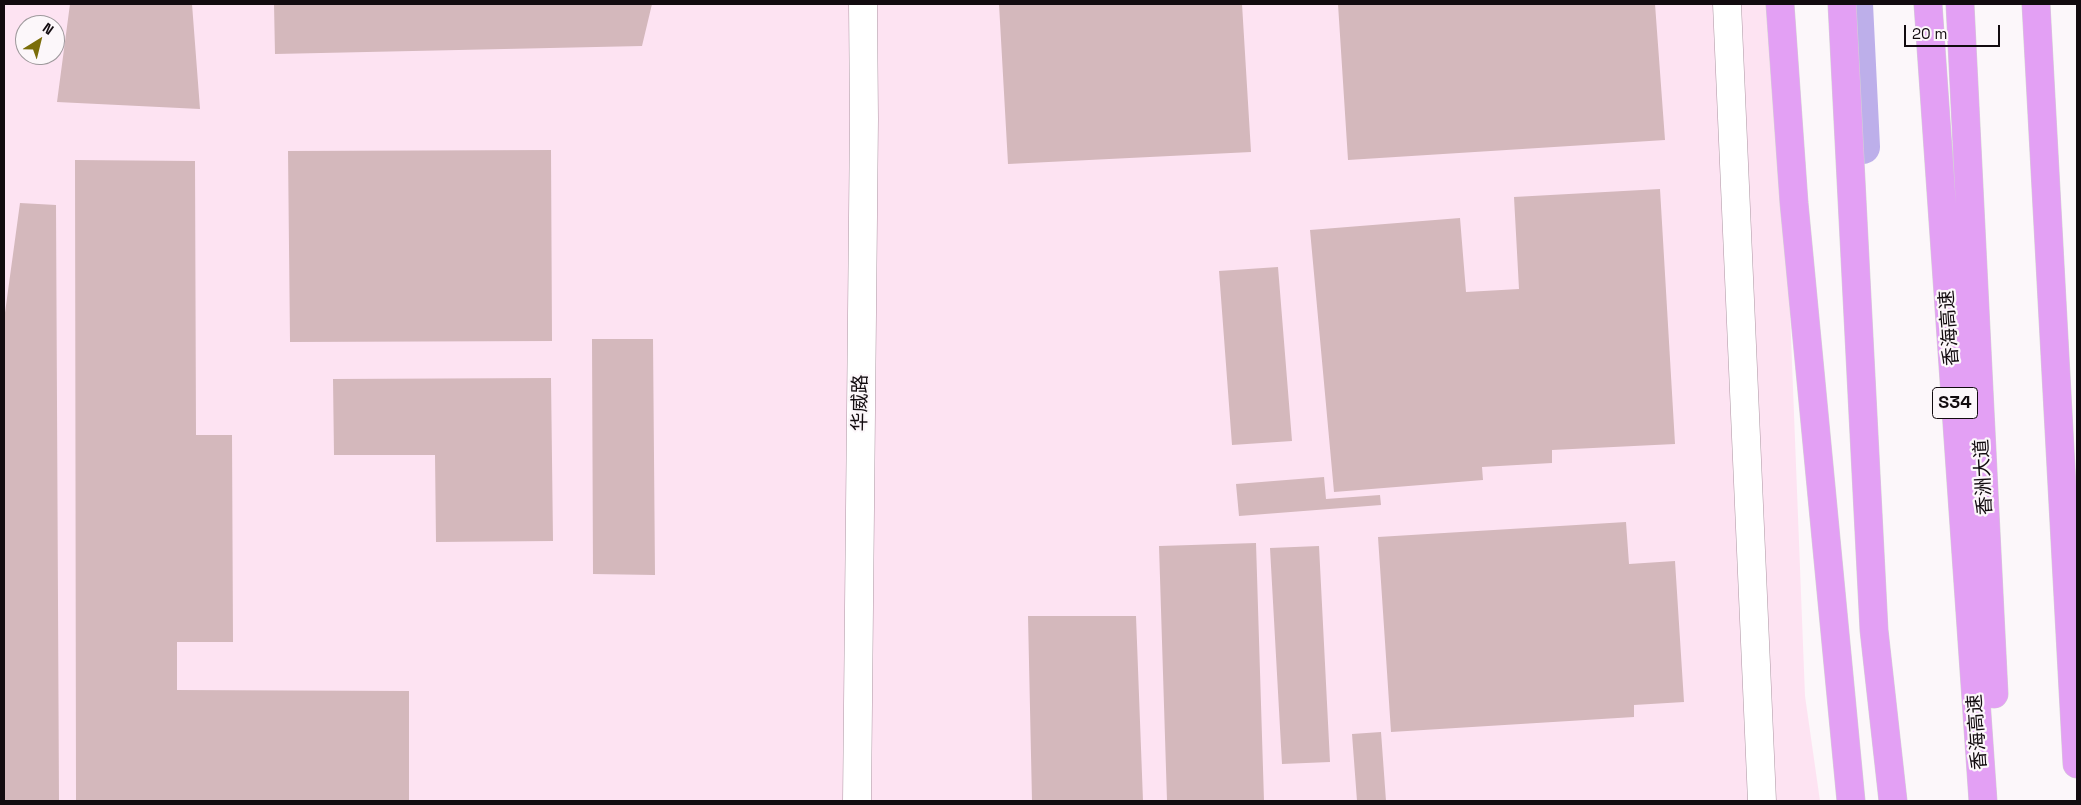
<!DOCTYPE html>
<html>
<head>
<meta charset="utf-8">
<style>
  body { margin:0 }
  #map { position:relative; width:2081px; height:805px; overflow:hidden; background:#fcf7fa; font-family:"Space Grotesk",sans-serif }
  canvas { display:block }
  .frame { position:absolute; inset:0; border:5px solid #120b0f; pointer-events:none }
  .north { position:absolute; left:15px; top:15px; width:50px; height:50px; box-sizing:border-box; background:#fcf7fa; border:1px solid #9e999c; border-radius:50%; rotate:36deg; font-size:14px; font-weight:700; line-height:20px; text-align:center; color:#120b0f }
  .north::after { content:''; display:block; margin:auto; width:18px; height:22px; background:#7b6d09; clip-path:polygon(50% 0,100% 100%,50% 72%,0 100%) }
  .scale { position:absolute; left:1904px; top:25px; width:96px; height:22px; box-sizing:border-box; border:2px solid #120b0f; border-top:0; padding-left:6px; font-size:15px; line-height:18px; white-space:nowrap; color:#120b0f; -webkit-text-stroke:4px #fcf7fa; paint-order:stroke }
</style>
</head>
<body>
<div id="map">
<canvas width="2081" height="805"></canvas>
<div class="frame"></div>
<div class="north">N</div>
<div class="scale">20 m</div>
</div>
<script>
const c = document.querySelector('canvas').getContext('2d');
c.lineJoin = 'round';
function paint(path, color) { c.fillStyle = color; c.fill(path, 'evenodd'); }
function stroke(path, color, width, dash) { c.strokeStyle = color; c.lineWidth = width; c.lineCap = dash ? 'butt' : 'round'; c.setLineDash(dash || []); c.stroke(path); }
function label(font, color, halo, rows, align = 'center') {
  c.font = font + ' "Space Grotesk","Noto Sans SC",sans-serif'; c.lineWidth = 4.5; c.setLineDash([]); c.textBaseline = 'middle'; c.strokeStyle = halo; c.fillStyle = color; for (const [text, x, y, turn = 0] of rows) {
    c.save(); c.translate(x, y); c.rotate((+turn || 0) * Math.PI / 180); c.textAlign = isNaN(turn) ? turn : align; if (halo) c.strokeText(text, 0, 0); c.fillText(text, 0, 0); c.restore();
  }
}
const built = new Path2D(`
  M 4,4 L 1778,4 L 1805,696 L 1820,801 L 4,801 ZM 25,25 L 55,25 L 55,55 L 25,55 Z`);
const canal = new Path2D(`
  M 1856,4 L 1863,147`);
const building = new Path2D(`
  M 70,4 L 192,4 L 200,109 L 57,102 Z
  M 274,4 L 652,4 L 642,46 L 275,54 Z
  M 999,4 L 1242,4 L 1251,152 L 1008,164 Z
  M 1338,4 L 1655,4 L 1665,140 L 1348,160 Z
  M 551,150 L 552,341 L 290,342 L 288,151 Z
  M 75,160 L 195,161 L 196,435 L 232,435 L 233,642 L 177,642 L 177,690 L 409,691 L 409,801 L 76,801 Z
  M 1660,189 L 1675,444 L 1552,450 L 1552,463 L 1482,467 L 1483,480 L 1334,492 L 1310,230 L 1460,218 L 1466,292 L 1519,289 L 1514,197 Z
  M 20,203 L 56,205 L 59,801 L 4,801 L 4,320 Z
  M 1278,267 L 1292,441 L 1232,445 L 1219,271 Z
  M 592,339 L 653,339 L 655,575 L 593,574 Z
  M 551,378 L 553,541 L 436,542 L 435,455 L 334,455 L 333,379 Z
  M 1324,477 L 1326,499 L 1380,495 L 1381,505 L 1239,516 L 1236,484 Z
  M 1626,522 L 1629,564 L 1675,561 L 1684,702 L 1634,705 L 1634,717 L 1391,732 L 1378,537 Z
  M 1256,543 L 1264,801 L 1167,801 L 1159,546 Z
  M 1319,546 L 1330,762 L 1282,764 L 1270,548 Z
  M 1028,616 L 1136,616 L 1143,801 L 1032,801 Z
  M 1381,732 L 1386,801 L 1357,801 L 1352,734 Z`);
const minor = new Path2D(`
  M 1727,4 L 1762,801
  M 857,801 L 864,119 L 863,4`);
const highway = new Path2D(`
  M 1780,4 L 1794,203 L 1851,801
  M 1842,4 L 1874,630 L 1893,801
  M 1928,4 L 1983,801
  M 1960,4 L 1994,694
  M 2036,4 L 2077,764`);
const shields = [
  [1955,403,45]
];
const shieldNames = [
  ["S34",1955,403]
];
const streetNames = [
  ["香海高速",1950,328,-94],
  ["华威路",861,403,-89],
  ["香洲大道",1984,477,-93],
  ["香海高速",1978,732,-94]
];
paint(built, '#fde3f2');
stroke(canal, '#bdafea', 34);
paint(building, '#d4b8bc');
stroke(minor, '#ae97a4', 29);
stroke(highway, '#d4d3d4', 29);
stroke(minor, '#fff', 28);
stroke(highway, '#e3a0f4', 28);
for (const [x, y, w] of shields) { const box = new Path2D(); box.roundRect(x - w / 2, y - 15.5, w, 31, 4); c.fillStyle = '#fcf7fa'; c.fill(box); stroke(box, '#120b0f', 1); }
label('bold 18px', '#120b0f', null, shieldNames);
label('19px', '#120b0f', '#fcf7fa', streetNames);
</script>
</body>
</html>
